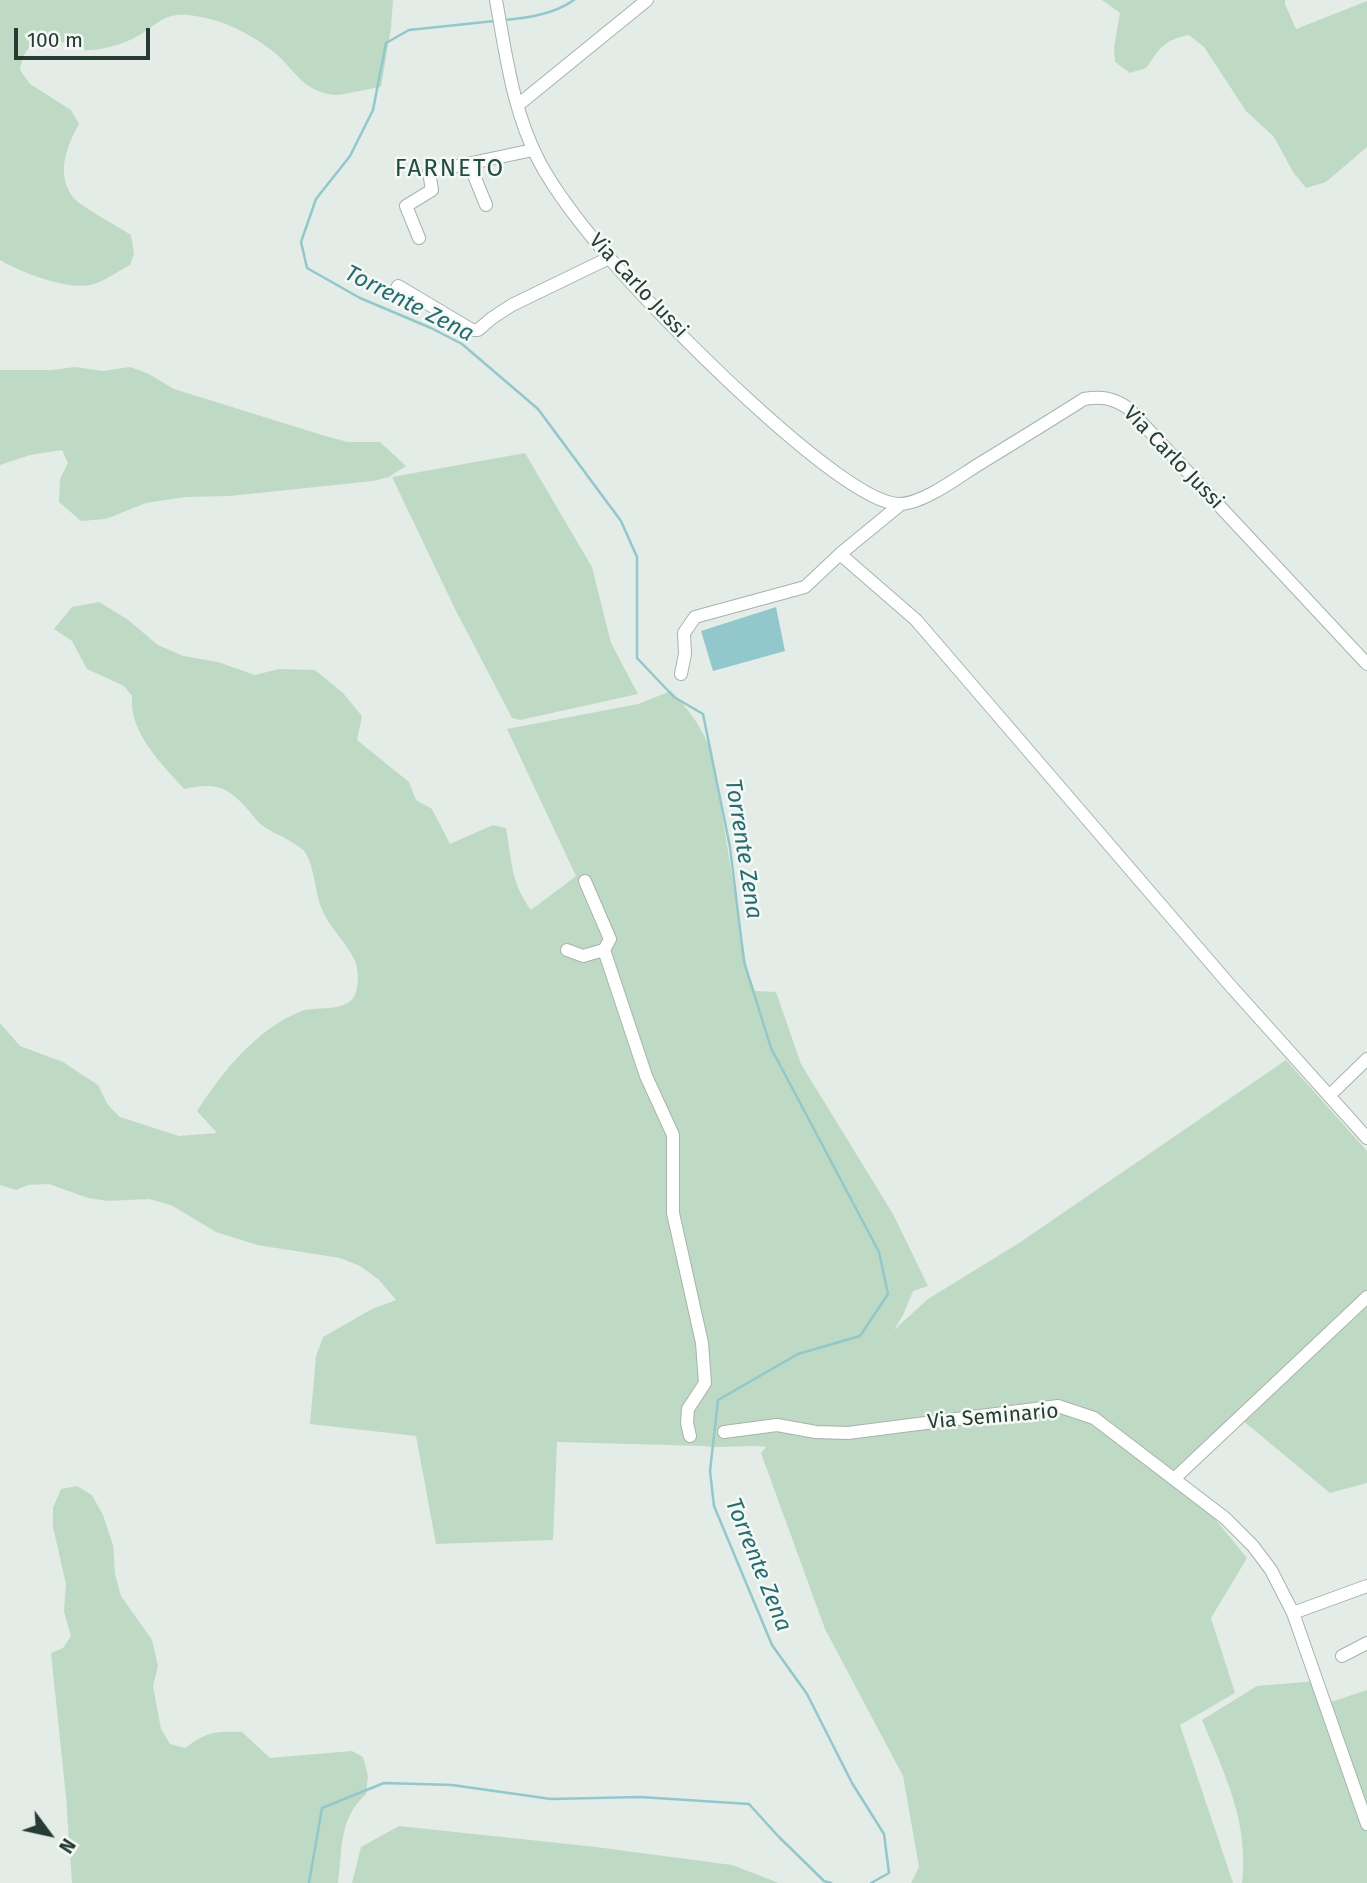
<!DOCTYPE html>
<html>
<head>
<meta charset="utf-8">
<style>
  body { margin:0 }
  #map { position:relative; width:1367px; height:1883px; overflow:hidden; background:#e4ece7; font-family:"Fira Sans",sans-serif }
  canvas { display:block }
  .north { position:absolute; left:14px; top:1799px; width:70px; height:70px; -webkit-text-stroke:5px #f4f9f6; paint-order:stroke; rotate:123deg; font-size:19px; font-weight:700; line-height:28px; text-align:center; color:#253b33 }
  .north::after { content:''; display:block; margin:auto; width:24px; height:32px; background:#253b33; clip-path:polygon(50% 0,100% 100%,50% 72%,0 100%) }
  .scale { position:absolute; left:14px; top:28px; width:136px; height:32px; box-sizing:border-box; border:4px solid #253b33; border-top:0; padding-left:9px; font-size:21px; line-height:24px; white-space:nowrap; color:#253b33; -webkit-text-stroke:5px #f4f9f6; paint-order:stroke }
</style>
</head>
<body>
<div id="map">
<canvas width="1367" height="1883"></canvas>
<div class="north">N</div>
<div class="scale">100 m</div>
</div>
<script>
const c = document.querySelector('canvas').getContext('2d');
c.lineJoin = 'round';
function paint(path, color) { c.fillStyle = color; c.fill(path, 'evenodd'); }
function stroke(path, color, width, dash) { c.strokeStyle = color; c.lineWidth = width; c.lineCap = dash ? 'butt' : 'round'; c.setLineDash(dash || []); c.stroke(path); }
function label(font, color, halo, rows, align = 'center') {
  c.font = font + ' "Fira Sans",sans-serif'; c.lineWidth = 5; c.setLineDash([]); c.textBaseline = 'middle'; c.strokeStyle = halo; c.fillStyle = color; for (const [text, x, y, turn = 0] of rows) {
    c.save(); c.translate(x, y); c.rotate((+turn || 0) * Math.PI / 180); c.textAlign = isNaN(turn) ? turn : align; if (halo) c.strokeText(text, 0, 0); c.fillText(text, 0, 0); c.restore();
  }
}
const green = new Path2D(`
  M 0,0 L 393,0 L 391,28 L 381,87 C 371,88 339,96 334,95 C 301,90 297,72 275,53 C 250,33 220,18 188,15 C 165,13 159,23 141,34 C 127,43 107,49 91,50 C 82,51 73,46 65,43 C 39,36 25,42 20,70 L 30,84 L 71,110 L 79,124 C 67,145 56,173 72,196 C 80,207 118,226 131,235 L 134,254 L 130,265 C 118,271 104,282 90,285 C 67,290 20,272 0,260 Z
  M 1102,0 L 1285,0 L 1285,4 L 1296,29 L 1367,1 L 1367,147 L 1326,182 L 1306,188 L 1293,172 L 1274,137 L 1246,111 L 1204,47 L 1189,35 C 1164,40 1160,48 1146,68 L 1130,73 L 1115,62 L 1114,48 L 1120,13 Z
  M 75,367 L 103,371 L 130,367 L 149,374 L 174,389 L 322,435 L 348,442 L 380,442 L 406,466 L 389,477 L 373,481 L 230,496 L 185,497 L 146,503 L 106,519 L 81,521 L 59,502 L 60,479 L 68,463 L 62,450 L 30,455 L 0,465 L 0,370 L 51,370 Z
  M 525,453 L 592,567 L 611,643 L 638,694 L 520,720 L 512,718 L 455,609 L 392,477 Z
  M 99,602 L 127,619 L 158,645 L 183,656 L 218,662 L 255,675 L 279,669 L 315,670 L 343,693 L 362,716 L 357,740 L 409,782 L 416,800 L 432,809 L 450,844 L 493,825 L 506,828 C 512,861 510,881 531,910 L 576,876 L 507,729 L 638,704 L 671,691 C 690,710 702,728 712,753 L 747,968 L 755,991 L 776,992 L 801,1064 L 893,1214 L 928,1286 L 913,1291 L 903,1315 L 894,1330 L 928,1299 L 1019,1243 L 1286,1060 L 1367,1151 L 1367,1483 L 1330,1493 L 1236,1415 L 1176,1471 L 1247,1558 L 1211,1618 L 1235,1693 L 1180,1725 L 1233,1883 L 911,1883 L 919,1867 L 903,1776 L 825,1629 L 761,1453 L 766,1447 C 744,1444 725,1449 703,1446 L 557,1442 L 553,1540 L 436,1544 L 416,1436 L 310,1424 L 316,1356 L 323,1337 L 372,1309 L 396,1300 L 378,1279 L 360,1266 L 340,1258 L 257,1245 L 216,1232 L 171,1205 L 149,1199 L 108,1201 L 88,1198 L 49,1184 L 28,1185 L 16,1190 L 0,1185 L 0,1023 L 20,1046 L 63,1062 L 98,1085 L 108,1105 L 120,1117 L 179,1136 L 217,1133 L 197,1111 C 223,1071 255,1031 299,1012 C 316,1005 343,1013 354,997 C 359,988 359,970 355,961 C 346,941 329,928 321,907 C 315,892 314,863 304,851 C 293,840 276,835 263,826 C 257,822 254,816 249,811 C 228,786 215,782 184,789 C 161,763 129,733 132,696 L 124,686 L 87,669 L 72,641 L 54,629 L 72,607 Z
  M 77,1486 L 92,1495 L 103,1515 L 113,1545 L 115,1574 L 121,1596 L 152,1640 L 158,1666 L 153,1686 L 161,1729 L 170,1744 L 185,1748 C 206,1732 216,1731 242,1732 L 270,1758 L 352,1751 L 363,1757 L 368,1776 L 366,1794 C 338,1820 343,1848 338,1883 L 72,1883 L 66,1797 L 51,1653 L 63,1648 L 71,1636 L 64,1612 L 66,1584 L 53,1527 L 53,1508 L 61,1489 Z
  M 1317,1681 L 1325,1704 L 1367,1690 L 1367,1883 L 1242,1883 C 1249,1822 1225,1775 1202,1720 L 1257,1686 Z
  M 399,1826 L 596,1847 L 732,1865 L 779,1883 L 352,1883 L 361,1847 Z`);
const water = new Path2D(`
  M 776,607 L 785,651 L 713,671 L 701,631 Z`);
const stream = new Path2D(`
  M 504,20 C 528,18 554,14 574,0
  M 494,21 L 409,30 L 386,43 L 373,110 L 350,156 L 316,199 L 301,242 L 307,268 L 360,298 L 431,328 L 462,344 L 538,409 L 621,521 L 637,557 L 637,658 L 674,697 L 703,714 L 730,847 L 744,962 L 771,1048 L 879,1252 L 888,1294 L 860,1336 L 798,1354 L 718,1400 L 710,1471 L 714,1506 L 772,1645 L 807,1694 L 852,1783 L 884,1834 L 889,1873 L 871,1883
  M 309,1883 L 322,1808 L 384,1783 L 452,1785 L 551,1799 L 640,1797 L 749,1804 L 778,1836 L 824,1881 L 831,1883`);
const minor = new Path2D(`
  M 496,0 C 506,55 513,113 540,163 C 559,198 586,231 612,261 C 653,310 843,505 900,504 C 922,504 957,478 976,466 C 1012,444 1048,422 1084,399 C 1102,396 1113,398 1128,408 L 1367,664
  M 518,105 L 647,0
  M 469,163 L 486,205
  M 419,238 L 406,206 L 432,190 L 429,172 L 533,150
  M 398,286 L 472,330 L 478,330 L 492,318 L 512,305 L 609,258
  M 840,554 L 916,620 L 1228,983 L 1367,1138
  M 681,674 L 685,654 L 684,633 L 695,617 L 805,587 L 840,554 L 901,504
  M 585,881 L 610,939 L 604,950 L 646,1076 L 673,1135 L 673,1213 L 702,1343 L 705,1383 L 688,1409 L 687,1423 L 690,1436
  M 567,950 L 583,956 L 604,950
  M 1330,1095 L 1367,1059
  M 724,1432 L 777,1425 L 816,1432 L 848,1433 L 1058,1406 L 1094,1418 L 1225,1518 L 1253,1546 L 1271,1570 L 1293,1613 L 1367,1824
  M 1174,1479 L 1367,1297
  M 1293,1613 L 1367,1586
  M 1342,1656 L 1367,1643`);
const streetNames = [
  ["Via Carlo Jussi",638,286,47],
  ["Via Carlo Jussi",1173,458,46],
  ["Via Seminario",993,1417,-5]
];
const waterNames = [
  ["Torrente Zena",409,304,27],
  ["Torrente Zena",743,849,81],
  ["Torrente Zena",758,1565,68]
];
const quarterNames = [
  ["FARNETO",450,169]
];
paint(green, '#bfdac4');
paint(water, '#92c7cb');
stroke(stream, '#92c7cb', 2.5);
stroke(minor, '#a7b3ad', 14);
stroke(minor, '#fff', 12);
label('21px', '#253b33', '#f4f9f6', streetNames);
label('italic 23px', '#266b71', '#f4f9f6', waterNames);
c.letterSpacing = '2px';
label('24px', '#234b3e', '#f4f9f6', quarterNames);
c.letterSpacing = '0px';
</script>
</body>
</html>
